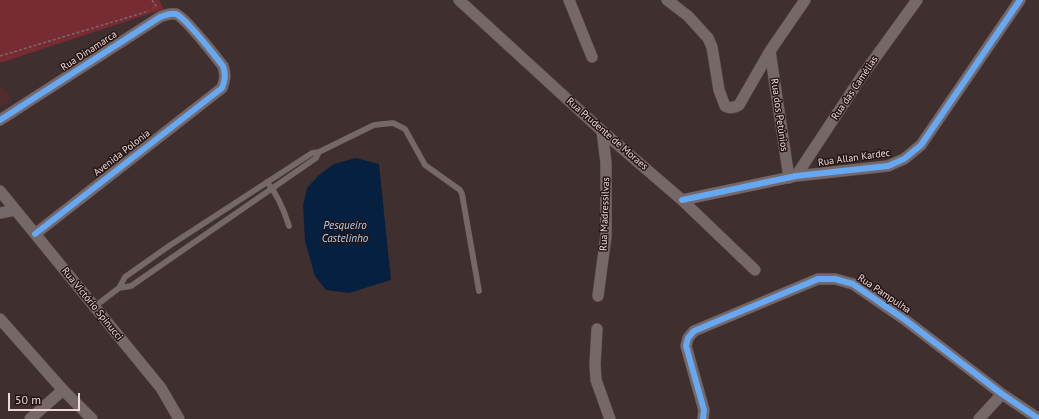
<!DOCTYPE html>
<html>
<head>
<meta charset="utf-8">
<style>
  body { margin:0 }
  #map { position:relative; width:1039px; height:419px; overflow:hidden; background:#402f2f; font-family:"PT Sans",sans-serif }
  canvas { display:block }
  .scale { position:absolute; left:8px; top:393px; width:72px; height:18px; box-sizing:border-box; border:2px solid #efd8d8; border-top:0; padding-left:5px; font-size:12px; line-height:14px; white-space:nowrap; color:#efd8d8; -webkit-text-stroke:3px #241515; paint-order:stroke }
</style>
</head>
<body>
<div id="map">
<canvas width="1039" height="419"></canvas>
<div class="scale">50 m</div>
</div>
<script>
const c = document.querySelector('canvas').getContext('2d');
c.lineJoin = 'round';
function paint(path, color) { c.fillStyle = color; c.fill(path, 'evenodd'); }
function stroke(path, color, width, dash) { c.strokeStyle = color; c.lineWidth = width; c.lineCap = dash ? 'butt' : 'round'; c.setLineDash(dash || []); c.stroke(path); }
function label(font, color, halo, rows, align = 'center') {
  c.font = font + ' "PT Sans",sans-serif'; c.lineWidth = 3; c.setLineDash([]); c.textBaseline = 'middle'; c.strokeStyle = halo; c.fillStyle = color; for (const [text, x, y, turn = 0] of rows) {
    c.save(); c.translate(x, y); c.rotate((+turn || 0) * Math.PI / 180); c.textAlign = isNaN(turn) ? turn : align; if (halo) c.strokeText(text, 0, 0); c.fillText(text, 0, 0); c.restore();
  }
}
const built = new Path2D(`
  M 0,85 L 12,99 L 0,107 Z`);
const green = new Path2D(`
  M 0,0 L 159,0 L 164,9 L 0,63 Z`);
const water = new Path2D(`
  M 356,158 L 379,164 L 391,280 L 349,293 L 326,290 L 315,276 L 305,241 L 303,205 L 307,188 L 319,175 L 334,164 Z`);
const path = new Path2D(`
  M 152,0 L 156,6 L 153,8
  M 0,56 L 149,11`);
const lane = new Path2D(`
  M 267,182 C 278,195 284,210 289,226
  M 119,288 L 131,286 L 316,158 L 319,152
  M 94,307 L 119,288 L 125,277 L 169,246 L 312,153 L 319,152 L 374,125 L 393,123 L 405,129 L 425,165 L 460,190 L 462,194 L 479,291`);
const street = new Path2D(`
  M 459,0 L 602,131 L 682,200 L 755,270
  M 569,0 L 592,57
  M 667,0 L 688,16 L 708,38 L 712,47 L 719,90 L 725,106 C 730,109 734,108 739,105 L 770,51 L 805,0
  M 770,51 L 789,178
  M 0,120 L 160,17 C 165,15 171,13 176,14 C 186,18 215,56 223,66 C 226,75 225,80 222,88 L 35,234
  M 796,176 L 862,76 L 917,0
  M 0,191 L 161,388 L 179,419
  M 682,200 L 796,176 L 888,166 L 904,159 L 921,145 L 1020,0
  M 0,213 L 15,210
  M 598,296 L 606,236 L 606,163 L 602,131
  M 0,319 L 63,390 L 92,419
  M 597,329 L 595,365 L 596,380 L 610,419
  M 30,419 L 63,390
  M 703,419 L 704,410 L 686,346 L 688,338 L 694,331 L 818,279 L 835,279 L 853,284 L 904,319 L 1002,394 L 1039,419
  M 979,419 L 1002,394`);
const cycleway = new Path2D(`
  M 0,120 L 160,17 C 165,15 171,13 176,14 C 186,18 215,56 223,66 C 226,75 225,80 222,88 L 35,234
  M 682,200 L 796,176 L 888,166 L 904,159 L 921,145 L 1020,0
  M 703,419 L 704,410 L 686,346 L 688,338 L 694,331 L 818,279 L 835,279 L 853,284 L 904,319 L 1002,394 L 1039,419`);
const streetNames = [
  ["Rua Dinamarca",89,51,-33],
  ["Rua das Camélias",855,88,-56],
  ["Rua dos Petúnios",779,115,82],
  ["Rua Prudente de Moraes",607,134,41],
  ["Avenida Polonia",122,153,-38],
  ["Rua Allan Kardec",854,158,-8],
  ["Rua Madressilvas",605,214,-88],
  ["Rua Pampulha",884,294,34],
  ["Rua Victório Spinucci",92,304,51]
];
const waterNames = [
  ["Pesqueiro",345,226],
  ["Castelinho",345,239]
];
paint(built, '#522d2e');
paint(green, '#772b32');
paint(water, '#06203f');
stroke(lane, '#5a4b4b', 6);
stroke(street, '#5a4b4b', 12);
stroke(path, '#786a6b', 1.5, [3, 2]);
stroke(lane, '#766868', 5.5);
stroke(street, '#766868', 11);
stroke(cycleway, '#66a8f1', 6);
label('10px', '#efd8d8', '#241515', streetNames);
label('italic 11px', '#b0d1f6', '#241515', waterNames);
</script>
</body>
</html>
